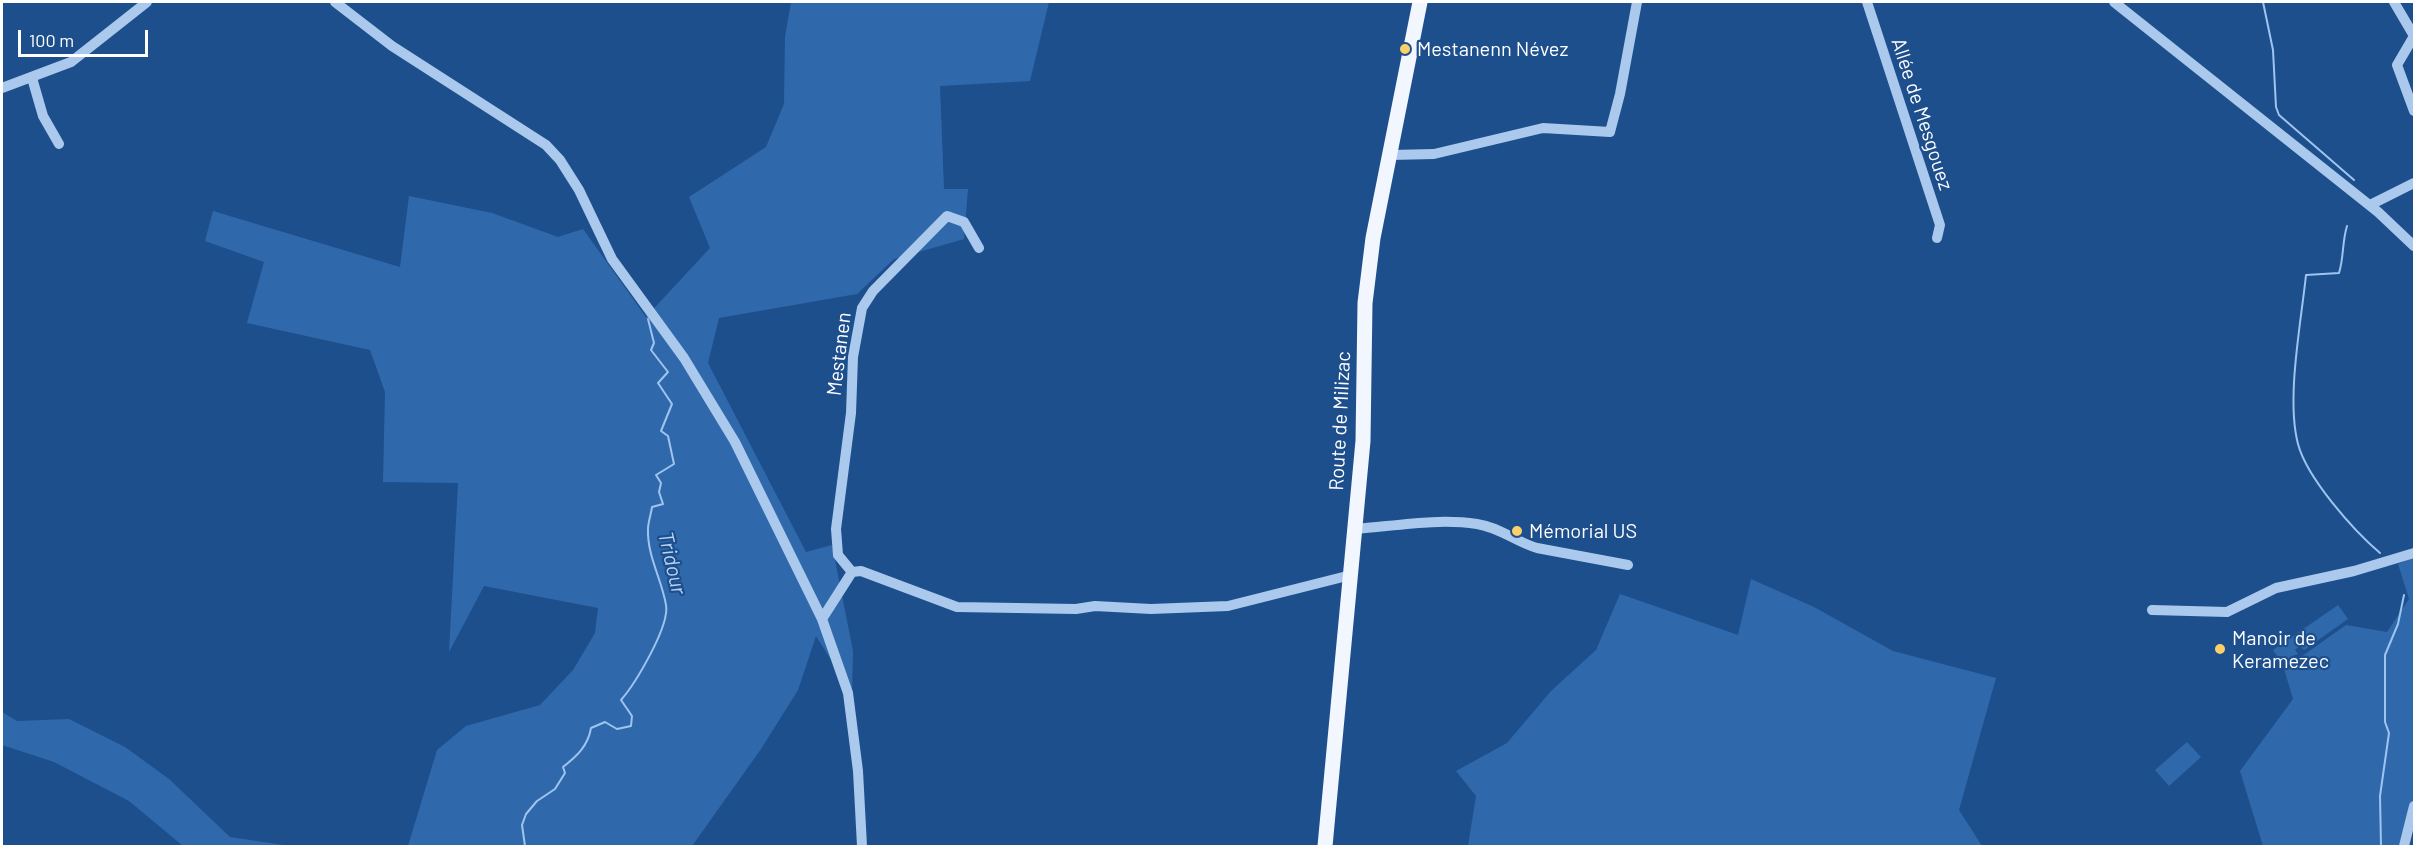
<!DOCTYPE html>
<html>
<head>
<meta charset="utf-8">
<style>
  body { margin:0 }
  #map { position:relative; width:2416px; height:848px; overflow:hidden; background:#1d4f8d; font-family:Barlow,sans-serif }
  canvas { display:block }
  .frame { position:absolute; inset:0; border:3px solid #fff; pointer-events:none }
  .scale { position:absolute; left:18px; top:30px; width:130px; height:27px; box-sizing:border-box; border:3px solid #fff; border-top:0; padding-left:8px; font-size:18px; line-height:21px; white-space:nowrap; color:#fff; -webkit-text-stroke:4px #1d4f8d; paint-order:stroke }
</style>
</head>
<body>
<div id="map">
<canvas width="2416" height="848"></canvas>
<div class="frame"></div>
<div class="scale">100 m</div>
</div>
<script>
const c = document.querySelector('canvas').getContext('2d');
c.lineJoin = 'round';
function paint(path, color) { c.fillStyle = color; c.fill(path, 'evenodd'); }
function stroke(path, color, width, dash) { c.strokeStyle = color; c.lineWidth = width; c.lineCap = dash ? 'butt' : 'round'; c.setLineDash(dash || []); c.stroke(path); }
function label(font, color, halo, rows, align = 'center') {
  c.font = font + ' Barlow,sans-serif'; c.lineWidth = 4.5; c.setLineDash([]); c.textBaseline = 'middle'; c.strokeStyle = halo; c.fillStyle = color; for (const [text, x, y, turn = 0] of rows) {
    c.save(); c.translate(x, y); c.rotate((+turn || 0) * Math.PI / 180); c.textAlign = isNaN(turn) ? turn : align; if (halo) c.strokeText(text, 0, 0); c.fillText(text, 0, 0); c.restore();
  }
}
const green = new Path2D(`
  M 791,2 L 1049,2 L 1030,81 L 940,86 L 944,189 L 968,189 L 964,239 L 894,259 L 857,294 L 719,318 L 708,363 L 806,552 L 832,545 L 853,651 L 852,693 L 816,636 L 798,690 L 761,749 L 692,846 L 408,846 L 437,750 L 466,726 L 540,705 L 573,670 L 595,633 L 598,608 L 484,586 L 449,652 L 458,483 L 383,482 L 385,392 L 370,350 L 247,323 L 264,262 L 205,241 L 213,211 L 400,267 L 409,196 L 492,213 L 558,237 L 583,229 L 646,317 L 710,248 L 689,197 L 766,147 L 784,104 L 785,37 Z
  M 2414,557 L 2414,811 L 2406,846 L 2263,846 L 2240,771 L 2293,699 L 2284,669 L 2346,625 L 2387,632 L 2409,599 L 2398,564 Z
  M 1751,579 L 1814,607 L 1893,651 L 1996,678 L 1959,810 L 1982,846 L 1468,846 L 1476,796 L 1456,771 L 1507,743 L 1551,691 L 1596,650 L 1620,594 L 1738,635 Z
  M 2338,605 L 2348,619 L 2314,643 L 2311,641 L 2313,644 L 2304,650 L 2300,646 L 2295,650 L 2298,654 L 2290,657 L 2291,659 L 2283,665 L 2273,650 Z
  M 2,712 L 17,721 L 69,719 L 125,747 L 169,779 L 230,837 L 290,846 L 183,846 L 129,801 L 54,762 L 2,745 Z
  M 2187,742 L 2201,757 L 2169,786 L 2155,770 Z`);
const stream = new Path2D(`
  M 2263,2 L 2273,50 L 2276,107 L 2279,115 L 2354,180
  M 2347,226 C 2342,242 2344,257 2339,273 L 2306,275 C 2301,323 2286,399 2298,444 C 2307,478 2353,530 2380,553
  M 525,846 L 522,825 L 526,814 L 537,801 L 555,789 L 565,773 L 563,767 C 577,756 588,746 591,728 L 605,722 L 617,729 L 631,726 L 632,716 L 621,700 C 635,684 670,626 666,605 C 662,580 647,556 648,529 C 648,523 651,514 652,507 L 663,504 L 659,492 L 661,483 L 656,475 L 674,464 L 668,436 L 661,431 L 672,404 L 658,383 L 668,372 L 651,350 L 654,343 L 648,319
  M 2381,846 L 2380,796 L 2389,733 L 2385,722 L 2385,655 L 2398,624 L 2404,595`);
const minor = new Path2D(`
  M 335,2 L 392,46 L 546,145 L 560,160 L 579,190 L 612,259 L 684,358 L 735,442 L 822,619 L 848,693 L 858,771 L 862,846
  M 1867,2 L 1940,225 L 1937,238
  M 2114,2 L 2378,212 L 2414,246
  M 2394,2 L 2414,36
  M 2414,36 L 2397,65 L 2414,111
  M 32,78 L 43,116 L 59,144
  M 2,88 L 71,62 L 147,2
  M 1391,155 L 1434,154 L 1543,128 L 1610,132 L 1620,94 L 1637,2
  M 2370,205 L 2414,183
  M 1355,529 C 1395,526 1437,518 1477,524 C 1499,527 1516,542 1537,548 L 1628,565
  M 852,572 L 838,555 L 836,529 L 851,413 L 853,357 L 862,308 L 873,291 L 947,216 L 964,222 L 979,248
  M 2152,610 L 2227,612 L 2276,588 L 2354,571 L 2414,553
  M 822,619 L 852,572 L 861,571 L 957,607 L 1076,609 L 1095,606 L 1151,609 L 1228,606 L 1351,575
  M 2404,846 L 2414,806`);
const major = new Path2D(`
  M 1325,846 L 1363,441 L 1365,303 L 1373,238 L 1420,2`);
const markers = [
  [1405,49,6,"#fcd069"],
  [1517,531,6,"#fcd069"],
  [2220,649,6,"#fcd069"]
];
const poiNames = [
  ["Mestanenn Névez",1417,49],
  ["Mémorial US",1529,531],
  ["Manoir de",2232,638],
  ["Keramezec",2232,661]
];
const streetNames = [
  ["Allée de Mesgouez",1922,114,72],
  ["Mestanen",839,354,-83],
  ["Route de Milizac",1340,421,-87]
];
const waterNames = [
  ["Tridour",672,563,77]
];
paint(green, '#3069ab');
stroke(stream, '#9ec4ef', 2);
stroke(minor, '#aac9ed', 10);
stroke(major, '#f1f6ff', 15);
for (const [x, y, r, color] of markers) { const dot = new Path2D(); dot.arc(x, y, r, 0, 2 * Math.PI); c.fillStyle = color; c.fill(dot); stroke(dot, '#1d4f8d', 2); }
label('20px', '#fff', '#1d4f8d', poiNames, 'left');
label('20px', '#fff', '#1d4f8d', streetNames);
label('italic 21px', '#b6d3f4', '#1d4f8d', waterNames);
</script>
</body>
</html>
